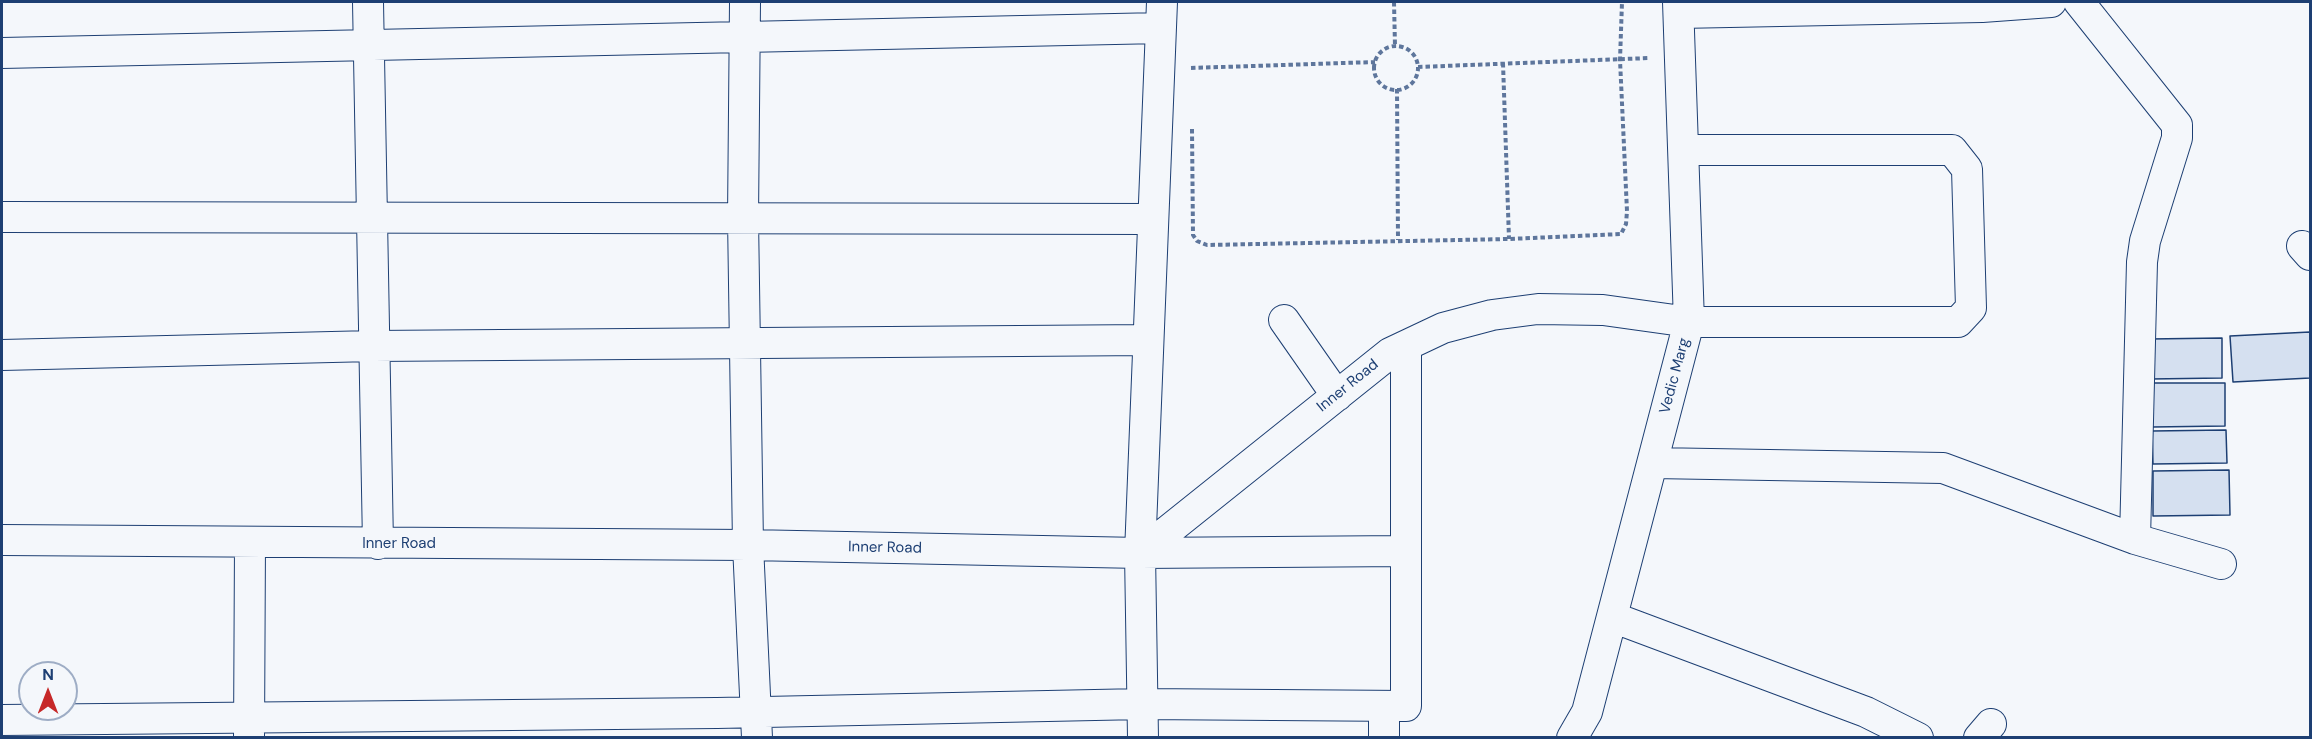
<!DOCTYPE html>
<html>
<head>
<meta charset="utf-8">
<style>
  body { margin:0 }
  #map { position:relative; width:2312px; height:739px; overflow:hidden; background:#f4f7fb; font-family:"DM Sans",sans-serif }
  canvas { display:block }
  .frame { position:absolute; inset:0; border:3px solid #1d3f73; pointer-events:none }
  .north { position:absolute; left:18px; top:661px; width:60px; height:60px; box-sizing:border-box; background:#f4f7fb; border:2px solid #9eadc5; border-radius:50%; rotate:0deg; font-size:16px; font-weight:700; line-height:24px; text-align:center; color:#1d3f73 }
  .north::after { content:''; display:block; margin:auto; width:21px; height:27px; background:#c62828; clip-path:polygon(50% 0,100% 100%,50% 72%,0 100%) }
</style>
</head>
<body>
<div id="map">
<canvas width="2312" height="739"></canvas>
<div class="frame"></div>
<div class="north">N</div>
</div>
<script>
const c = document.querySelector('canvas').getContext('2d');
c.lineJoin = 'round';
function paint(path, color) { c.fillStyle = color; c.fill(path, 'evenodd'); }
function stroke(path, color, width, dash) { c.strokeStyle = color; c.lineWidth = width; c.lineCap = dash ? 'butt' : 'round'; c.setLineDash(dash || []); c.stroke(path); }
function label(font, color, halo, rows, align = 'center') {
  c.font = font + ' "DM Sans",sans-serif'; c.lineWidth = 4.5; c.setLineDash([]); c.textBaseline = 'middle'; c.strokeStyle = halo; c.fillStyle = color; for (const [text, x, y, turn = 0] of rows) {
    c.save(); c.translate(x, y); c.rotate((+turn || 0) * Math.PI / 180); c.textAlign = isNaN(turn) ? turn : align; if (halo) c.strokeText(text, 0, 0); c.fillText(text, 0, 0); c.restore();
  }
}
const building = new Path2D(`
  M 2310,332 L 2310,378 L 2233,382 L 2230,336 Z
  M 2222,338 L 2222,378 L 2150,379 L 2149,339 Z
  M 2151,383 L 2225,383 L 2225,426 L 2152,427 Z
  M 2226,430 L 2227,463 L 2153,464 L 2152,431 Z
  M 2229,470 L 2230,515 L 2153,516 L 2153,471 Z`);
const path = new Path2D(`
  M 1394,2 L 1395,46
  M1374 68a22 22 0 1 1 44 0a22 22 0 1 1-44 0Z
  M 1503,63 L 1509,239
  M 1418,67 L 1650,58
  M 1191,68 L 1375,62
  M 1397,89 L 1398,240
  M 1192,129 L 1193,235 L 1197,241 L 1207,245 L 1509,239 L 1621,234 L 1626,224 L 1627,211 L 1620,60 L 1622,2`);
const minor = new Path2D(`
  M 368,2 L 378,544
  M 745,2 L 743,218 L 748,545 L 757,738
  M 2079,2 L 2177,125 L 2177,138 L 2145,241 L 2142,262 L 2135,539
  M 1679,13 L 1982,7 L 2051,2
  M 2,53 L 1161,28
  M 2,217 L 1153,219
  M 2302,246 L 2310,255
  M 1284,320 L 1337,396
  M 2,355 L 373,346 L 1148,340
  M 1653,463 L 1943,468 L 2135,539 L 2221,564
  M 2,540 L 748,545 L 1140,553 L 1405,551
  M 1140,553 L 1390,353 L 1443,328 L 1492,315 L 1538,309 L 1603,310 L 1689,322 L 1958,322 L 1971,308 L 1967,169 L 1952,150 L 1684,150
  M 1612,617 L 1866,712 L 1918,738
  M 1384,706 L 1384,738
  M 2,720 L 717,713 L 1142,704 L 1406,706 L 1406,346
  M 249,738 L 250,543
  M 1143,738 L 1140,553 L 1162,2
  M 1572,738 L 1587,712 L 1689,322 L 1678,2
  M 1979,738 L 1991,724`);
const streetNames = [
  ["Vedic Marg",1675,376,-75],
  ["Inner Road",1348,386,-39],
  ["Inner Road",399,544],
  ["Inner Road",885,548,1]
];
paint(building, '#d5e0f0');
stroke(building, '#1d3f73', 1.5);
stroke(minor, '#1d3f73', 32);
stroke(path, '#5e769c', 4, [4.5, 3]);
stroke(minor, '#f4f7fb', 30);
label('15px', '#1d3f73', '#f4f7fb', streetNames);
</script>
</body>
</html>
